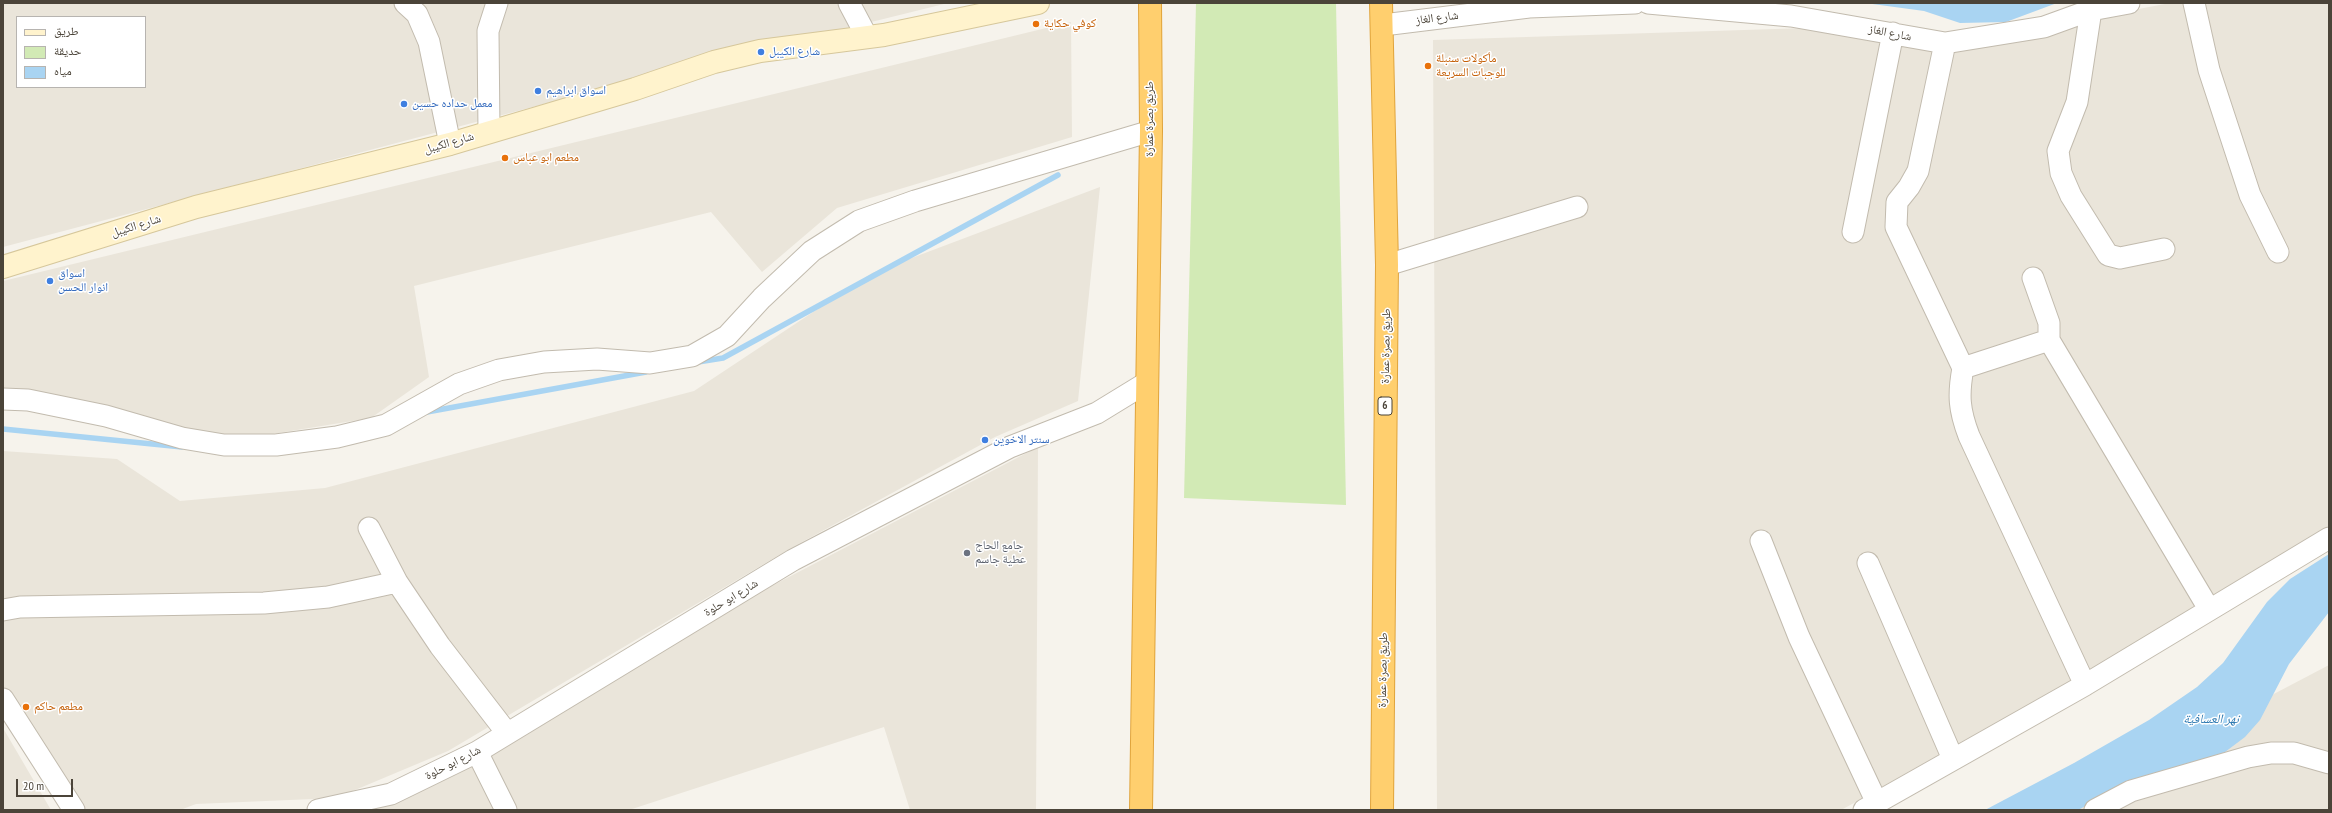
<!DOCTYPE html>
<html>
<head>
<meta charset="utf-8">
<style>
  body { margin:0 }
  #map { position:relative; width:2332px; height:813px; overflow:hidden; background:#f6f3ec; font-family:"PT Sans Narrow","Noto Naskh Arabic",sans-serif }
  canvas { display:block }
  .frame { position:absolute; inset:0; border:4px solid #4b4439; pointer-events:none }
  .legend { position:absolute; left:16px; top:16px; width:130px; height:72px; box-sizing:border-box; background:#fff; border:1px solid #b7b4b0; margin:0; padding:5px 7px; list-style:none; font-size:12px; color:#4b4439 }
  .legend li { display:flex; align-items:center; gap:8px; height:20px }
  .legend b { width:20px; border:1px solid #b7b4b0 }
  .scale { position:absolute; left:16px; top:779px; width:57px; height:18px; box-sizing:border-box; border:2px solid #4b4439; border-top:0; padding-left:5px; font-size:12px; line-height:14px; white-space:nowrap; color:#4b4439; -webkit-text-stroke:3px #fff; paint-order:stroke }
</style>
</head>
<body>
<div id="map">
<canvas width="2332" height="813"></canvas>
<div class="frame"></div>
<ul class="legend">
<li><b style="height:5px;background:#fff3cd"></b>طريق</li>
<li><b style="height:11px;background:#d2eab5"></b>حديقة</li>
<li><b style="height:11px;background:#a9d4f2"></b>مياه</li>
</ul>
<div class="scale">20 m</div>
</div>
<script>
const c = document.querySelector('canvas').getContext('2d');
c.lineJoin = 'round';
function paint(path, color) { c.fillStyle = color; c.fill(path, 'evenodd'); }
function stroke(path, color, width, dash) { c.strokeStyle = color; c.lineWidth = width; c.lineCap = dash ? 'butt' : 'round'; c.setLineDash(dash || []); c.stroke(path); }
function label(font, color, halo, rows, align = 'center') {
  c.font = font + ' "PT Sans Narrow","Noto Naskh Arabic",sans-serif'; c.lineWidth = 3; c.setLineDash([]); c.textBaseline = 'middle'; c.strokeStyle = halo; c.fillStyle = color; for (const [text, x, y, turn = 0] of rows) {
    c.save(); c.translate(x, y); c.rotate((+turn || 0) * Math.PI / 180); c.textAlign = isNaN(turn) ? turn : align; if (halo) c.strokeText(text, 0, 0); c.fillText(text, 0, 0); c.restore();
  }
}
const residential = new Path2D(`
  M 3,3 L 948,3 L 597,90 L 3,247 ZM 17,17 L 145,17 L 145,87 L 17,87 Z
  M 2170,3 L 2329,3 L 2329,548 L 1841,810 L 1437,810 L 1433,40 L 1806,28 L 2003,35 Z
  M 1071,22 L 1072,137 L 837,208 L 762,272 L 711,212 L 414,286 L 429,377 L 371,418 L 229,441 L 42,392 L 3,395 L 3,281 Z
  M 1100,187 L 1078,401 L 995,437 L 791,548 L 448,751 L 336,798 L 196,804 L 180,810 L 82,810 L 3,687 L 3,451 L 117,459 L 180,501 L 325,488 L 694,391 L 872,273 Z
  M 1038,447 L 1036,810 L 910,810 L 884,727 L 629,810 L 369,810 L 502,747 L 762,591 Z
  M 2329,665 L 2329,810 L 2053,810 Z
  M 3,728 L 51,810 L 3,810 Z`);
const green = new Path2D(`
  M 1196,3 L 1336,3 L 1346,505 L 1184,498 Z`);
const water = new Path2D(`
  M 1865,3 L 2057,3 L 2006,22 L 1960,23 L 1924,11 Z
  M 2329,554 L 2329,612 L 2289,664 L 2260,720 L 2245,737 L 2225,752 L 2206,760 L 2122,787 L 2078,810 L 1985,810 L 2074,763 L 2149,720 L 2197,687 L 2223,663 L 2267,602 L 2290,579 Z`);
const stream = new Path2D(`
  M 698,362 L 723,358 L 1058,175
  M 427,412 L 646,372
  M 3,429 L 182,447`);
const street = new Path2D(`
  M 405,3 L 417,14 L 429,42 L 450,144
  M 849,3 L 867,37
  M 1648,3 L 1791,16 L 1945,43 L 2044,27 L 2091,10 L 2129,3
  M 2194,3 L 2209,70 L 2250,195 L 2278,252
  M 2091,10 L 2077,102 L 2058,151 L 2061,173 L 2071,196 L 2108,255 L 2120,258 L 2164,249
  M 1383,25 L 1529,7 L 1635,3
  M 1945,43 L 1918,171 L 1909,187 L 1897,202 L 1896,227 L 1963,368 C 1958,395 1959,410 1969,436 L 2085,685
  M 489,132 L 488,31 L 497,3
  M 1853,232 L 1893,33
  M 1387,265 L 1577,207
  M 2033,278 L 2049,323 L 2049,340 L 2209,609
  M 1963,368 L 2049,340
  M 3,399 L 28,400 L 106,416 L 182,438 L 224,445 L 276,445 L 337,437 L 386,425 L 459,384 L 499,370 L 544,362 L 597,359 L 650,363 L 692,356 L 727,336 L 762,298 L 812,251 L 859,221 L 915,201 L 1151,131
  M 369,528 L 397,582 L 440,646 L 507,733
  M 1761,541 L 1799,637 L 1877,803
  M 1868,563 L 1953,759
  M 3,610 L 20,607 L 264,603 L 328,597 L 397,582
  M 3,699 L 74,810
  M 477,752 L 506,810
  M 318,810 L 391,794 L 477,752 L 793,560 L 1010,447 L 1097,413 L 1146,383
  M 1864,810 L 2085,685 L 2329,538
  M 2095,810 L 2131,791 L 2248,757 L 2271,753 L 2294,753 L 2329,763`);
const secondary = new Path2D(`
  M 3,267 L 196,207 L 450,144 L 635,89 L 714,62 L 760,51 L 884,35 L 1038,3`);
const highway = new Path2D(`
  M 1381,3 L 1387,265 L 1382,810
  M 1141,810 L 1151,131 L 1150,3`);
const markers = [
  [1036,24,4,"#e8710a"],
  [761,52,4,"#3f7fe0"],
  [1428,66,4,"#e8710a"],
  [538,91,4,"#3f7fe0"],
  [404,104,4,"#3f7fe0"],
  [505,158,4,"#e8710a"],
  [50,281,4,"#3f7fe0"],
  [985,440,4,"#3f7fe0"],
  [967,553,4,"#6b7280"],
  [26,707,4,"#e8710a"]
];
const shields = [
  [1385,406,14]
];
const shieldNames = [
  ["6",1385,406]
];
const streetNames = [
  ["شارع الغاز",1437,18,-7],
  ["شارع الغاز",1890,33,11],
  ["طريق بصرة عمارة",1150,119,-90],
  ["شارع الكيبل",449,143,-16],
  ["شارع الكيبل",136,226,-17],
  ["طريق بصرة عمارة",1386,346,-89],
  ["شارع ابو حلوة",731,598,-31],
  ["طريق بصرة عمارة",1383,670,-89],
  ["شارع ابو حلوة",453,763,-27]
];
const foodNames = [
  ["كوفي حكاية",1044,24],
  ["مأكولات سنبلة",1436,59],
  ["للوجبات السريعة",1436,73],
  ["مطعم ابو عباس",513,158],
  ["مطعم حاكم",34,707]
];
const shopNames = [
  ["شارع الكيبل",769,52],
  ["اسواق ابراهيم",546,91],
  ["معمل حداده حسين",412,104],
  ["اسواق",58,274],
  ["انوار الحسن",58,288],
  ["سنتر الاخوين",993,440]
];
const worshipNames = [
  ["جامع الحاج",975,546],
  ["عطية جاسم",975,560]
];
const waterNames = [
  ["نهر العسافية",2211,719]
];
paint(residential, '#eae5da');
paint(green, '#d2eab5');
paint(water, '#a9d4f2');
stroke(stream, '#a9d4f2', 5.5);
stroke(street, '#c2bbae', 23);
stroke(secondary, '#d6c79b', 24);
stroke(highway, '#e0a43c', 24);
stroke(street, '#fff', 21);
stroke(secondary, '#fff3cd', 22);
stroke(highway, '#ffcf6e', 22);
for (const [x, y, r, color] of markers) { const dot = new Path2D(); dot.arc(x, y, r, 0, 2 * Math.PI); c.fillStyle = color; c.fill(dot); stroke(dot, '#fff', 1.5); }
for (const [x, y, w] of shields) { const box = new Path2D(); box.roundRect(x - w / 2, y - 9, w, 18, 3); c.fillStyle = '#fff'; c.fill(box); stroke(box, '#4b4439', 1); }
label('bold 11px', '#4b4439', null, shieldNames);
label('12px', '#4b4439', '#fff', streetNames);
label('12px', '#c56008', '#fff', foodNames, 'left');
label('12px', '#366cbe', '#fff', shopNames, 'left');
label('12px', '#5b616d', '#fff', worshipNames, 'left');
label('italic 13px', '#2e7ab2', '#fff', waterNames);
</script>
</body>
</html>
